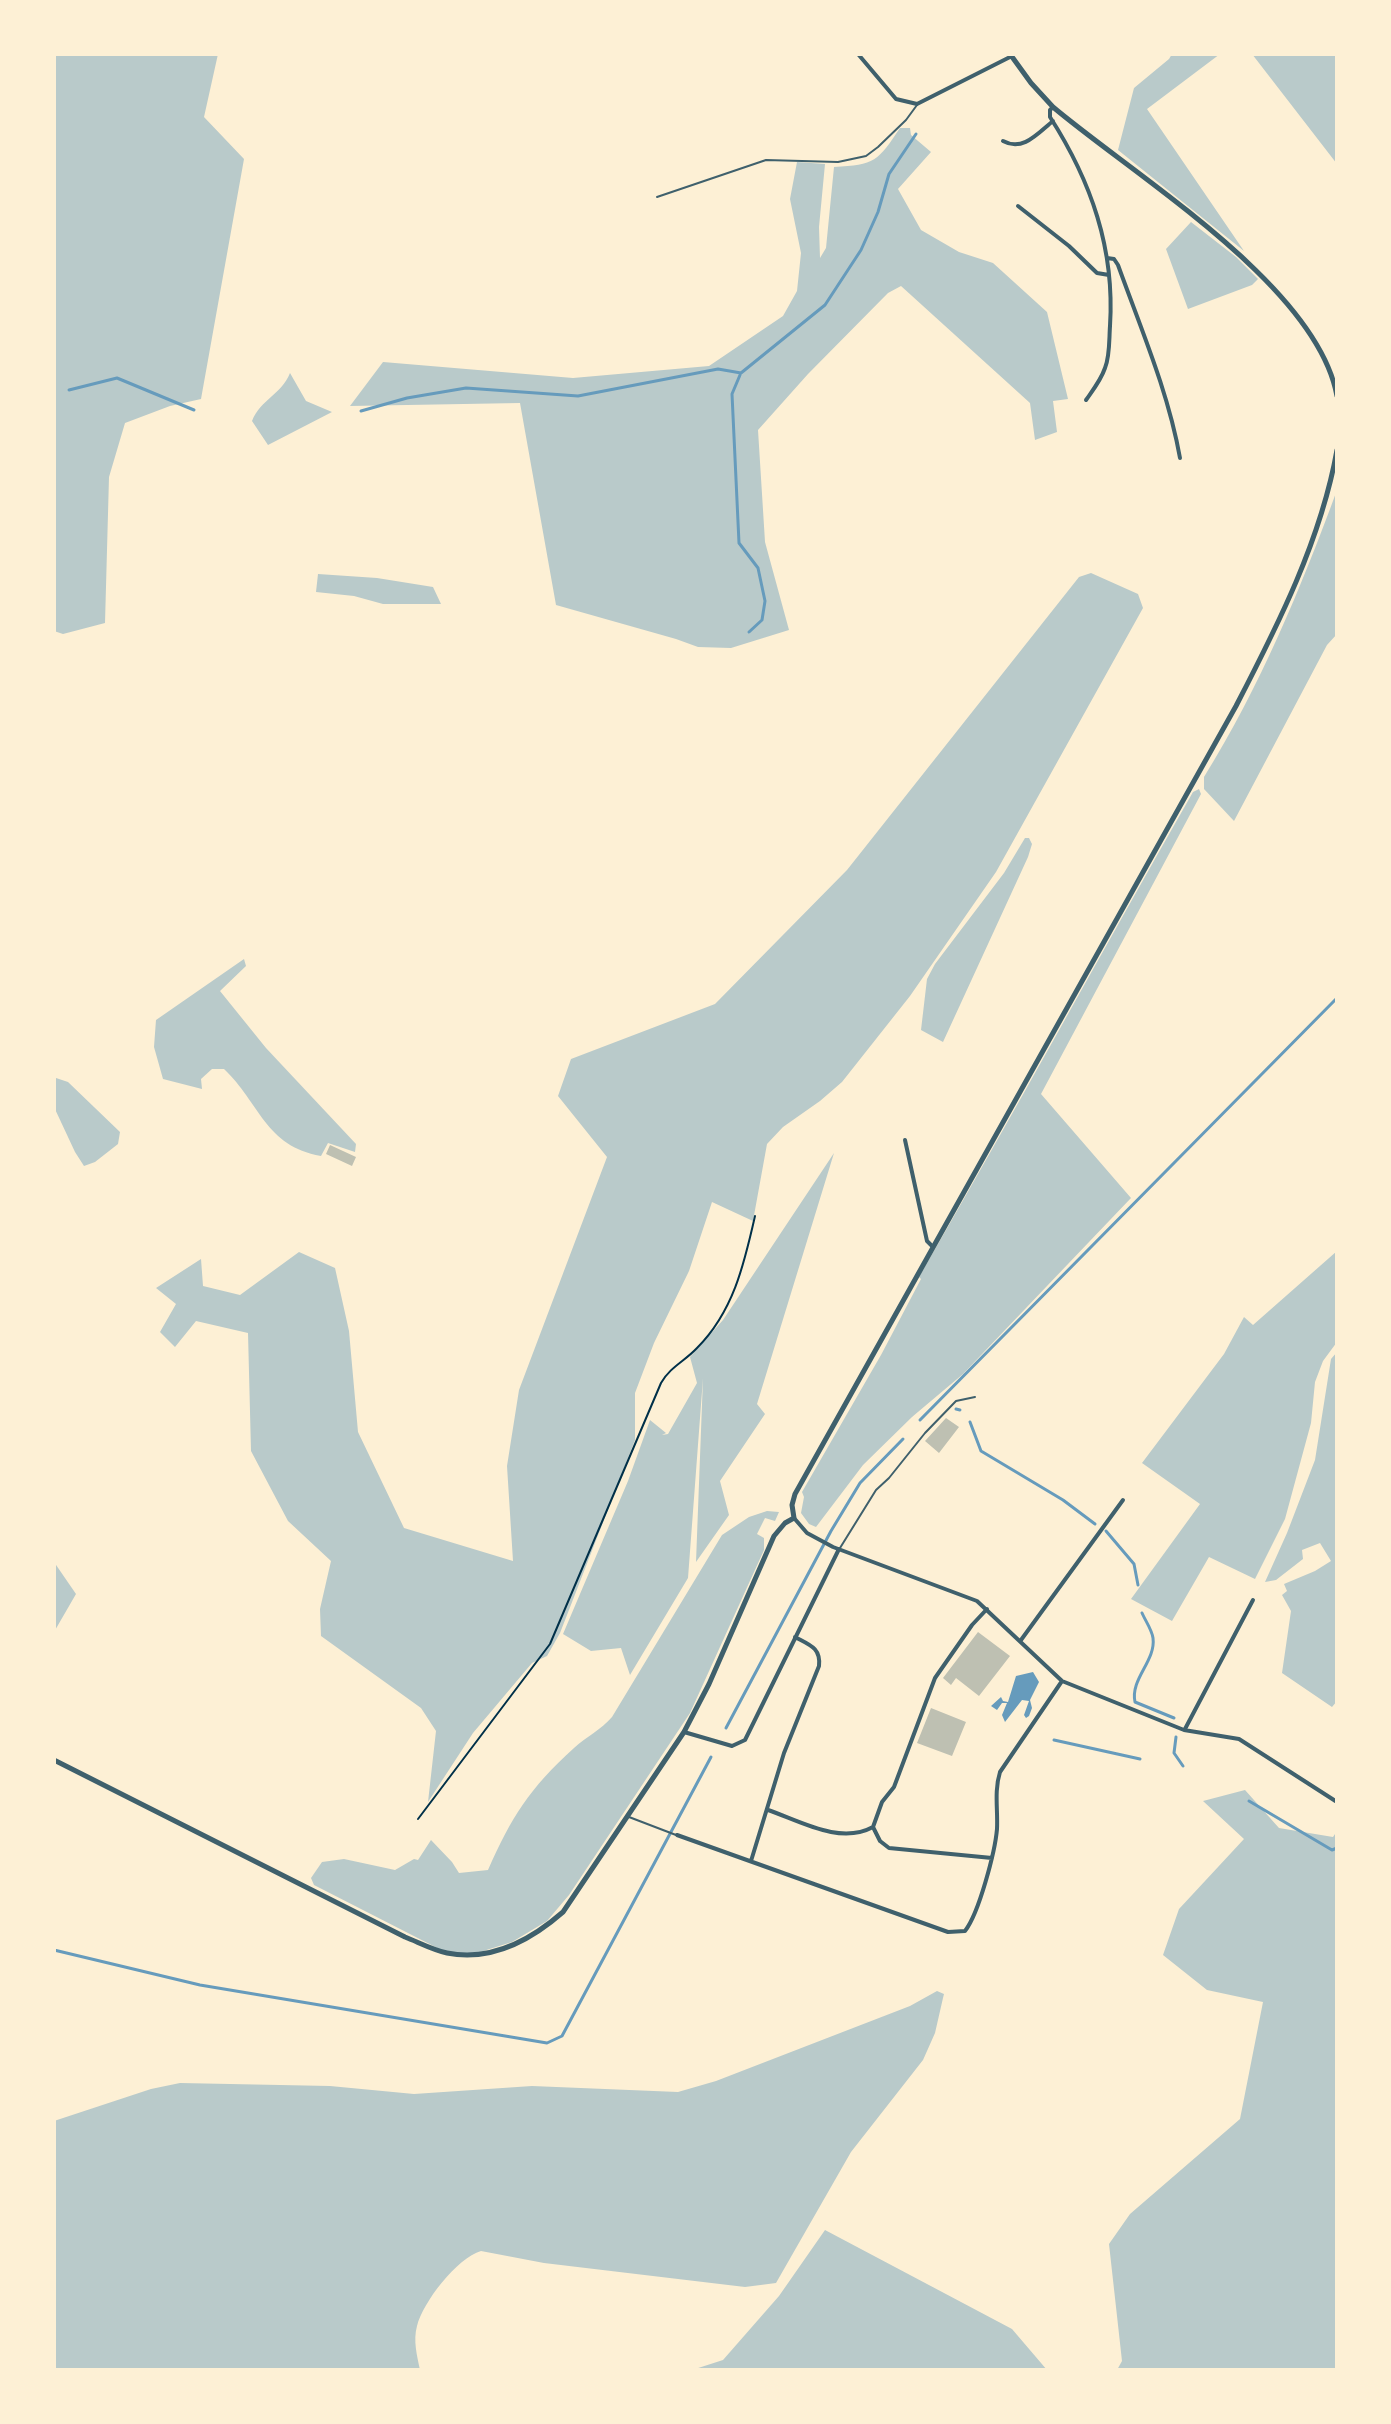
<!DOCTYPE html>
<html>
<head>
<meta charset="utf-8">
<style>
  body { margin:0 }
  #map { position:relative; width:1391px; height:2424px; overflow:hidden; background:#fdf0d5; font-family:"Fira Sans Condensed",sans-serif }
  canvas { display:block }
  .frame { position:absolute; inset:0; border:56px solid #fdf0d5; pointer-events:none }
</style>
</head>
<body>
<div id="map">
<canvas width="1391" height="2424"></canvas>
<div class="frame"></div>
</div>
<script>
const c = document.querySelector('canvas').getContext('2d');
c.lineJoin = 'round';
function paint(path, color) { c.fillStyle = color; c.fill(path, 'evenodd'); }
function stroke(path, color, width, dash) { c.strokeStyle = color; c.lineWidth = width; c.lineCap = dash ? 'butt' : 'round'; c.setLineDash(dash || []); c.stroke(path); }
const green = new Path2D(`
  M 54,54 L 218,54 L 204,117 L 244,159 L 201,399 L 170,406 L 125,423 L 109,477 L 105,623 L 63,634 L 54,631 Z
  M 1172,54 L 1220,54 L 1147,109 L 1244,251 L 1118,150 L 1134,88 L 1169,59 Z
  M 1252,54 L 1337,54 L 1337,164 Z
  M 900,128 L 910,128 L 911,135 L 931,152 L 898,189 L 921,230 L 959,252 L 993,263 L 1047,312 L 1068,399 L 1053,401 L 1057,432 L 1035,440 L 1030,403 L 901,286 L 888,293 L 808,374 L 758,430 L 765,542 L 789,630 L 731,648 L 698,647 L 676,639 L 556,605 L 520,403 L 350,406 L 383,362 L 573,378 L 709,366 L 783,316 L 797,291 L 801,253 L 790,199 L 797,162 L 825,164 L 819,227 L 820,258 L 826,248 L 834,167 C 875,165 878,161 900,128 Z
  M 1191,222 L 1236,257 L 1258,279 L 1252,285 L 1188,309 L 1166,249 Z
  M 290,373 L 306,401 L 332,412 L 268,445 L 252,421 C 261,399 281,395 290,373 Z
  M 1337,490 L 1337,634 L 1327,645 L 1234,821 L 1204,789 L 1204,777 C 1260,687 1301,588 1337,490 Z
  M 1091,573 L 1138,594 L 1143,608 L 996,872 L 910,996 L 842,1082 L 820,1101 L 783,1127 L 767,1144 L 753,1221 L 712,1202 L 689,1271 L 654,1343 L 635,1393 L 635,1440 L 560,1633 L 547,1656 L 532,1663 L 473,1733 L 428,1802 L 436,1731 L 421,1708 L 321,1636 L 320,1609 L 331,1561 L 288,1521 L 251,1451 L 248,1333 L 196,1321 L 175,1347 L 160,1332 L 176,1304 L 156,1288 L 201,1259 L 203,1286 L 240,1295 L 299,1252 L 335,1268 L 349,1331 L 358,1432 L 404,1528 L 513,1561 L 507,1466 L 519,1390 L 607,1157 L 558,1096 L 571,1059 L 715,1004 L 847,870 L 1079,577 Z
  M 318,574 L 377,578 L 433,587 L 441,604 L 383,604 L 354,596 L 316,592 Z
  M 1199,789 L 1201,794 L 1041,1094 L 1131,1198 L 963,1374 L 912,1417 L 863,1465 L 816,1527 L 809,1524 L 801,1513 L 804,1497 L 802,1492 L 881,1355 L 921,1279 L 919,1277 C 1012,1117 1101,953 1193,792 Z
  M 1025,838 L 1029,838 L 1032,844 L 1028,857 L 943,1042 L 921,1030 L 927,979 L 935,964 L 1004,873 Z
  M 244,959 L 246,966 L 220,991 L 266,1048 L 356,1144 L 355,1152 L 328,1143 L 321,1156 C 265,1146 260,1103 224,1069 L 212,1069 L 201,1079 L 202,1089 L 163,1079 L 154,1047 L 156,1020 Z
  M 56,1078 L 68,1082 L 120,1132 L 118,1144 L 95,1162 L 84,1166 L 75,1152 L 54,1107 L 54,1080 Z
  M 834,1153 L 757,1404 L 765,1414 L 720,1481 L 729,1515 L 696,1562 L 703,1378 L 688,1578 L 630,1675 L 621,1648 L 591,1651 L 563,1634 L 628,1481 L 650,1420 L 666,1433 L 662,1435 L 668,1434 L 697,1383 L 690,1357 L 723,1320 Z
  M 1337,1251 L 1337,1342 L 1323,1361 L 1315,1382 L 1311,1423 L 1285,1519 L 1255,1579 L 1209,1557 L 1172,1621 L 1131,1599 L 1200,1504 L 1142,1463 L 1224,1354 L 1244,1317 L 1253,1325 Z
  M 1337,1352 L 1337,1701 L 1332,1707 L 1282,1673 L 1291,1611 L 1282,1595 L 1287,1591 L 1284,1584 L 1315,1571 L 1331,1561 L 1320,1543 L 1302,1550 L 1303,1559 L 1276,1580 L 1265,1582 L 1287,1533 L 1315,1460 L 1331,1359 Z
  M 767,1511 L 779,1512 L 775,1521 L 765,1518 L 757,1534 L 764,1538 L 764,1550 L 690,1713 L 569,1895 L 547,1921 L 512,1942 L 480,1952 L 451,1955 L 314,1885 L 311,1878 L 322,1862 L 344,1859 L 395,1870 L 414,1859 L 418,1860 L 431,1840 L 452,1862 L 459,1873 L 488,1870 C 512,1816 529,1789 574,1748 C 586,1737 601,1730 612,1717 L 722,1535 L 749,1517 Z
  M 54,1562 L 76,1594 L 54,1632 Z
  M 1245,1790 L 1279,1828 L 1333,1837 L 1337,1831 L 1337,2370 L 1117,2370 L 1122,2361 L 1109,2244 L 1130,2214 L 1240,2119 L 1263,2002 L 1207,1990 L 1163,1955 L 1179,1909 L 1244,1839 L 1203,1801 Z
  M 937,1991 L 944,1994 L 943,1998 L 935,2033 L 923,2060 L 851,2152 L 776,2283 L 745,2287 L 544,2263 L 481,2251 C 457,2258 423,2302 417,2326 C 413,2341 417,2355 420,2370 L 54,2370 L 54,2121 L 151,2089 L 180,2083 L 330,2086 L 414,2094 L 532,2086 L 678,2092 L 716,2081 L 910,2006 Z
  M 825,2230 L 1012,2329 L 1047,2370 L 692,2370 L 723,2360 L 779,2296 Z`);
const water = new Path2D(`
  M 1033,1672 L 1039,1682 L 1030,1700 L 1032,1708 L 1029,1716 L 1026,1718 L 1024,1715 L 1029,1701 L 1022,1700 L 1005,1722 L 1002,1715 L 1007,1703 L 1002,1703 L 997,1710 L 991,1706 L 1001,1697 L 1003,1701 L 1008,1702 L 1016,1676 Z`);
const stream = new Path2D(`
  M 740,375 L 732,394 L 739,543 L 758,568 L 765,601 L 762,620 L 749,632
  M 69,390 L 117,378 L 194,410
  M 361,411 L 407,398 L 466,388 L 578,396 L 718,369 L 741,373 L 825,305 L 861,250 L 878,212 L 889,174 L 916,134
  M 956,1409 L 960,1410
  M 920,1420 L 1337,998
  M 970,1422 L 981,1451 L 1063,1500 L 1095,1524
  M 1106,1531 L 1134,1564 L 1138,1585
  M 1142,1613 C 1145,1620 1152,1630 1153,1638 C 1156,1661 1130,1679 1135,1702 L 1174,1718
  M 726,1728 L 831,1531 L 860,1483 L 903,1439
  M 1176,1737 L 1174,1753 L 1183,1766
  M 1054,1740 L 1140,1759
  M 1249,1801 L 1332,1850 L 1337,1848
  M 54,1950 L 200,1985 L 547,2043 L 562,2036 L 711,1757`);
const building = new Path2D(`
  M 330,1145 L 356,1157 L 352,1166 L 326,1154 Z
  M 946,1418 L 959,1427 L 939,1453 L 925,1441 Z
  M 978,1632 L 1010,1656 L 979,1696 L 956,1678 L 951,1685 L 943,1678 Z
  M 931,1708 L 966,1722 L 952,1756 L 917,1743 Z`);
const path = new Path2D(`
  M 418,1819 L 550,1644 L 661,1383 C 670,1367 685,1361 697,1348 C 733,1312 744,1265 755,1216`);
const service = new Path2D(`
  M 657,197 L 766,160 L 838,162 L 866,156 L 878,147 L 906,120 L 917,105
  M 840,1548 L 876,1490 L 889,1478 L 925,1433 L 956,1401 L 975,1397
  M 629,1817 L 676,1835`);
const minor = new Path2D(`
  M 858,54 L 896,99 L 917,104 L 1012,56
  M 1053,107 L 1050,110 L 1050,117 C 1091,181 1115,249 1110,326 C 1109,340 1110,356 1105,368 C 1101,380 1093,390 1086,400
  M 1003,141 C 1023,152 1038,133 1053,121
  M 1018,206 L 1069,246 L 1097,273 L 1109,275
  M 1107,258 L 1114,259 L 1118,265 C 1141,329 1168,391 1180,458
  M 905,1140 L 927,1241 L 933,1247
  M 794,1518 L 807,1533 L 833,1547 L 977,1601 L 1062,1681 L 1184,1730 L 1239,1739 L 1337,1802
  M 987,1609 L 972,1625 L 935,1678 L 894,1787 L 882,1802 L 873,1827 L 880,1841 L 889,1848 L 992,1858
  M 1021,1640 L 1123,1500
  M 1185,1729 L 1253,1600
  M 684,1732 L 732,1746 L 745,1740 L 839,1549
  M 768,1810 C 800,1821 840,1845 873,1827
  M 677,1835 L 948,1932 L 965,1931 C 979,1913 995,1852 997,1829 C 998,1810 994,1791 1000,1772 L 1062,1681
  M 751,1861 L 784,1753 L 819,1666 C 821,1648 810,1645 795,1637`);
const tertiary = new Path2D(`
  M 1010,54 L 1031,83 L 1053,107 C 1136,177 1317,286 1337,396
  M 54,1760 L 405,1937 C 418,1942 433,1950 447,1953 C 492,1962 531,1940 563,1912 L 684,1732 L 709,1684 L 774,1536 L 785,1523 L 794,1518 L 792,1505 L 795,1494 L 1236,706 C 1278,625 1321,540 1337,450`);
paint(green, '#b9caca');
paint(water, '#669bbc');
stroke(stream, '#669bbc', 3);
paint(building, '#bec0b2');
stroke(path, '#003049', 2);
stroke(service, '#3f606c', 2);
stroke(minor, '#3f606c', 4);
stroke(tertiary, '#3f606c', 5);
</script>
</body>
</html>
